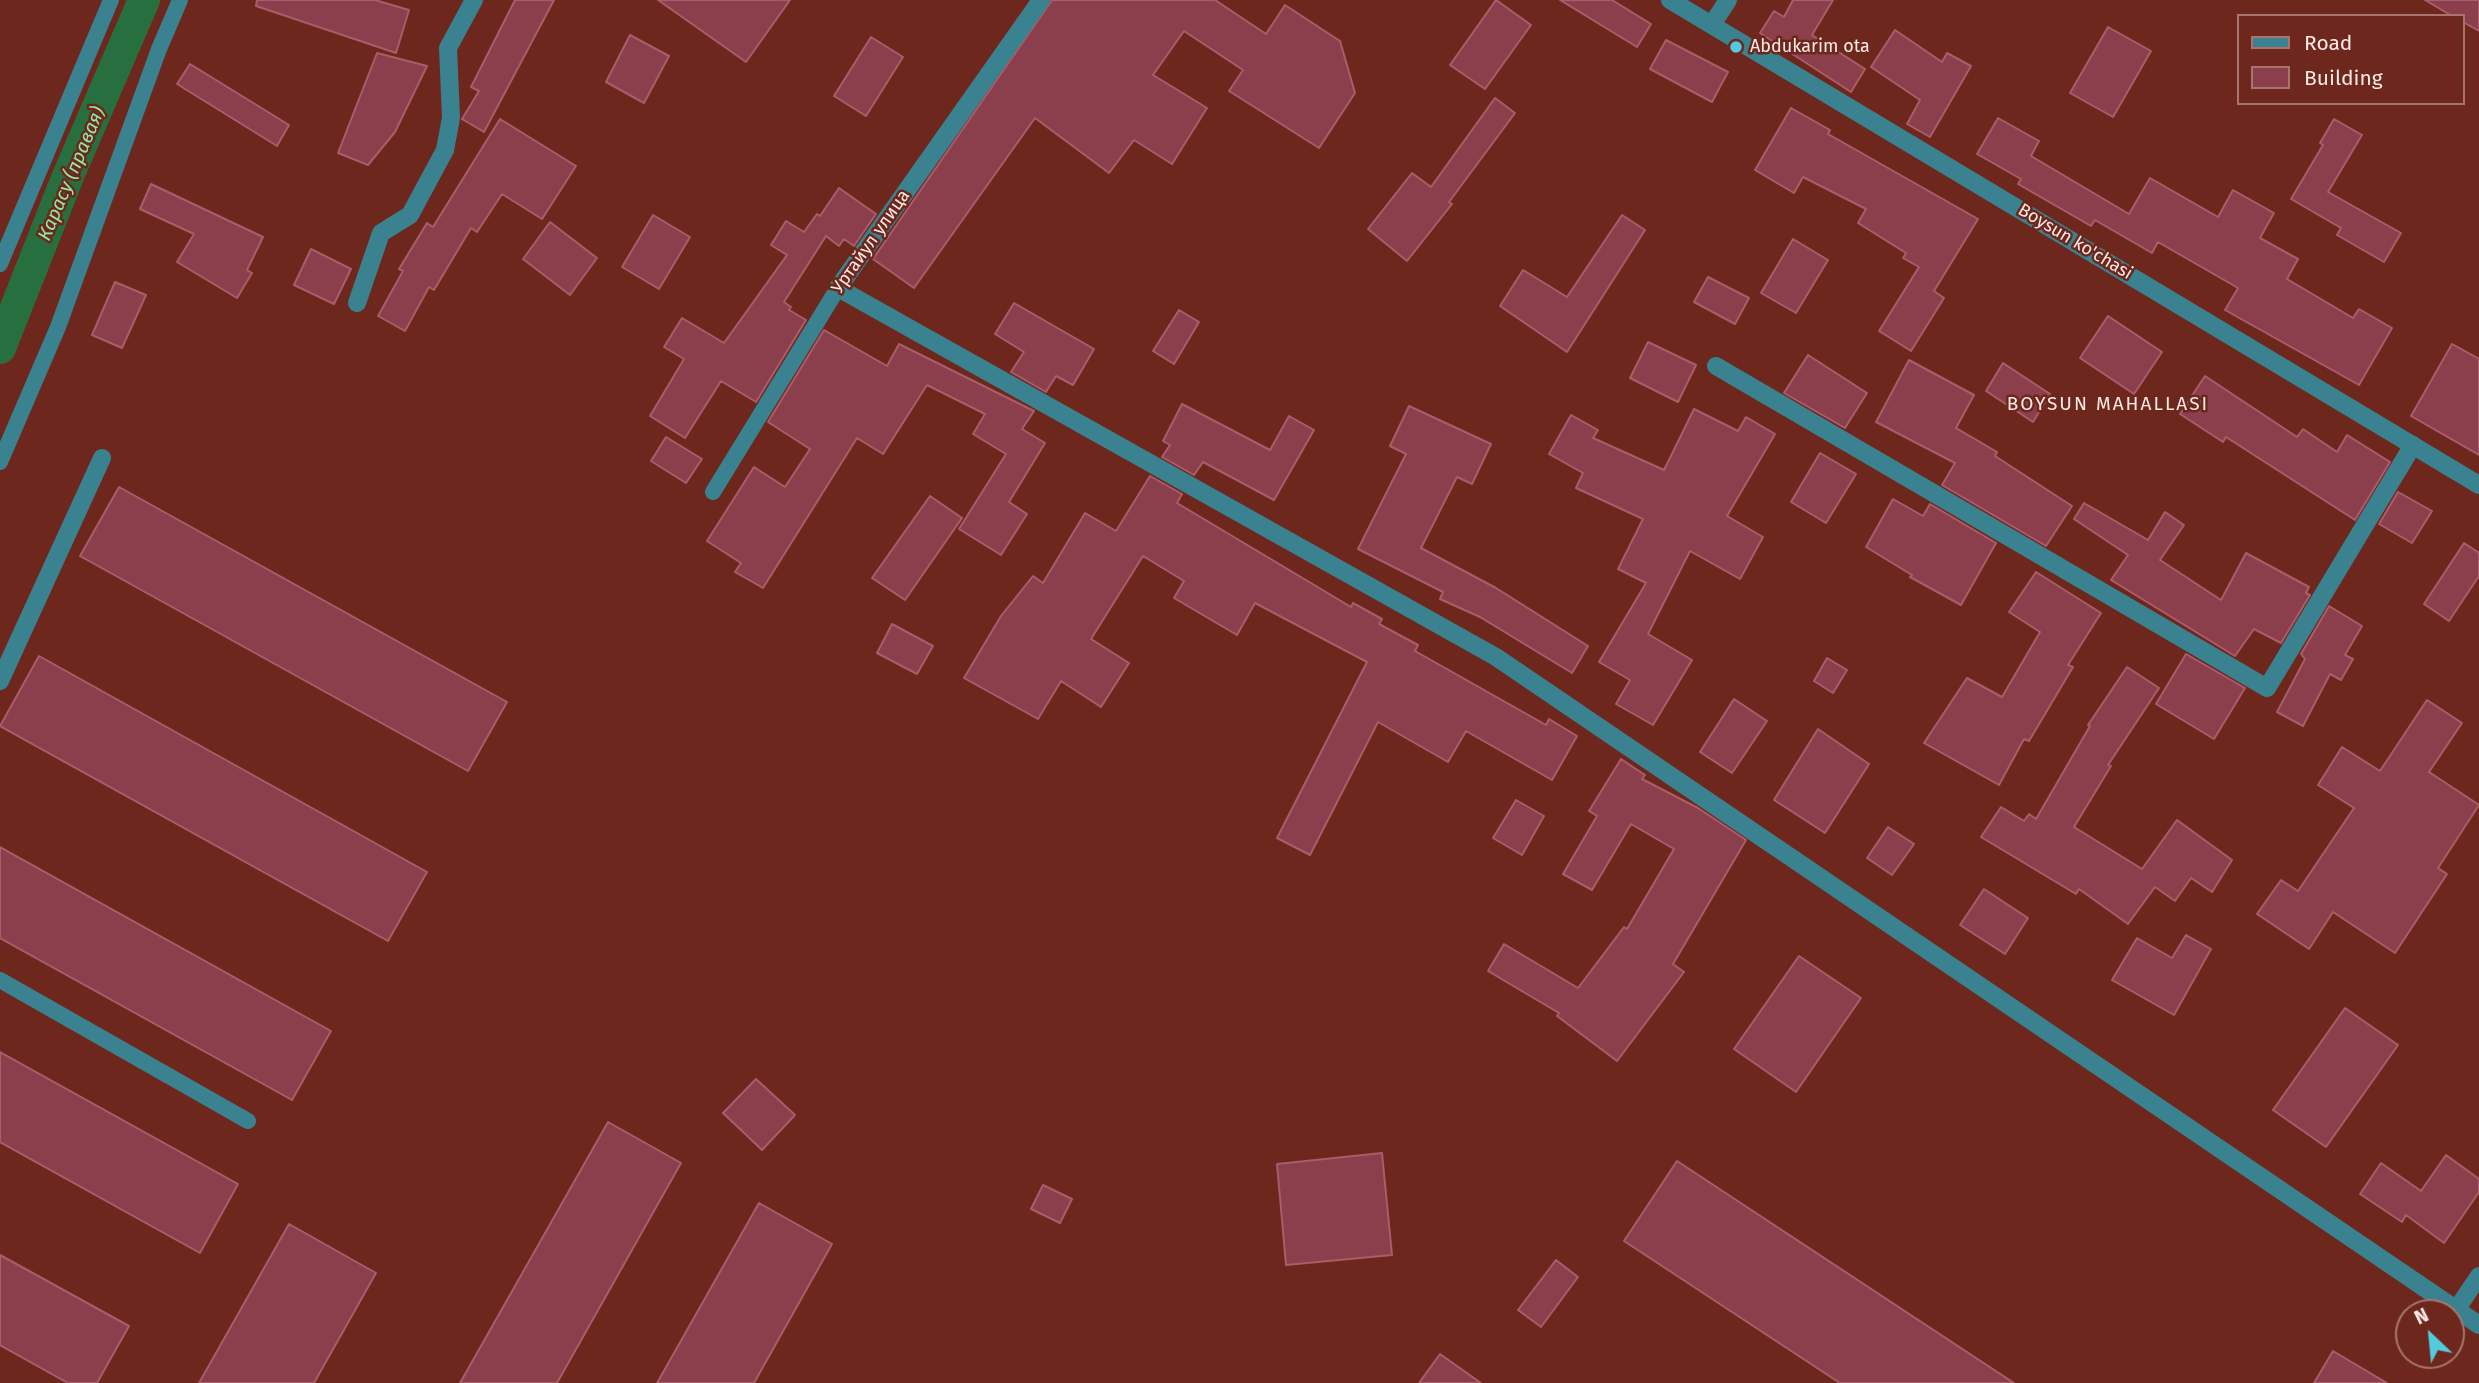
<!DOCTYPE html>
<html>
<head>
<meta charset="utf-8">
<style>
  body { margin:0 }
  #map { position:relative; width:2479px; height:1383px; overflow:hidden; background:#6d271d; font-family:"Fira Sans",sans-serif }
  canvas { display:block }
  .legend { position:absolute; left:2237px; top:14px; width:228px; height:91px; box-sizing:border-box; background:#6d271d; border:2px solid #a6756d; margin:0; padding:9px 12px; list-style:none; font-size:21px; color:#fbe9e6 }
  .legend li { display:flex; align-items:center; gap:14px; height:35px }
  .legend b { width:35px; border:2px solid #a6756d }
  .north { position:absolute; left:2395px; top:1299px; width:70px; height:70px; box-sizing:border-box; background:#6d271d; border:2px solid #a6756d; border-radius:50%; rotate:334deg; font-size:19px; font-weight:700; line-height:28px; text-align:center; color:#fbe9e6 }
  .north::after { content:''; display:block; margin:auto; width:24px; height:32px; background:#55cade; clip-path:polygon(50% 0,100% 100%,50% 72%,0 100%) }
</style>
</head>
<body>
<div id="map">
<canvas width="2479" height="1383"></canvas>
<ul class="legend">
<li><b style="height:9px;background:#3a828f"></b>Road</li>
<li><b style="height:19px;background:#8b3e4c"></b>Building</li>
</ul>
<div class="north">N</div>
</div>
<script>
const c = document.querySelector('canvas').getContext('2d');
c.lineJoin = 'round';
function stroke(path, color, width, dash) { c.strokeStyle = color; c.lineWidth = width; c.lineCap = dash ? 'butt' : 'round'; c.setLineDash(dash || []); c.stroke(path); }
function paint(path, color) { c.fillStyle = color; c.fill(path, 'evenodd'); }
function label(font, color, halo, rows, align = 'center') {
  c.font = font + ' "Fira Sans",sans-serif'; c.lineWidth = 5; c.setLineDash([]); c.textBaseline = 'middle'; c.strokeStyle = halo; c.fillStyle = color; for (const [text, x, y, turn = 0] of rows) {
    c.save(); c.translate(x, y); c.rotate((+turn || 0) * Math.PI / 180); c.textAlign = isNaN(turn) ? turn : align; if (halo) c.strokeText(text, 0, 0); c.fillText(text, 0, 0); c.restore();
  }
}
const canal = new Path2D(`
  M 0,348 L 68,176 L 144,0`);
const building = new Path2D(`
  M 257,0 L 375,0 L 409,10 L 396,53 L 256,6 Z
  M 515,0 L 554,0 L 484,132 L 462,119 L 479,91 L 471,87 Z
  M 658,0 L 790,0 L 746,62 Z
  M 1052,0 L 1215,0 L 1266,34 L 1285,5 L 1340,41 L 1355,93 L 1319,148 L 1229,91 L 1243,70 L 1184,31 L 1153,75 L 1207,108 L 1172,164 L 1134,140 L 1109,173 L 1035,118 L 914,288 L 873,259 Z
  M 1496,0 L 1531,25 L 1485,89 L 1450,65 Z
  M 1560,0 L 1612,0 L 1651,24 L 1637,47 Z
  M 1793,0 L 1833,0 L 1812,35 L 1865,69 L 1851,92 L 1760,33 L 1774,11 L 1784,17 Z
  M 2425,0 L 2479,0 L 2479,31 L 2463,22 L 2463,16 L 2452,16 Z
  M 2108,27 L 2151,51 L 2113,117 L 2070,93 Z
  M 1895,30 L 1942,62 L 1947,53 L 1971,66 L 1930,137 L 1907,124 L 1920,100 L 1871,67 Z
  M 630,35 L 669,56 L 644,103 L 606,82 Z
  M 871,37 L 903,57 L 866,116 L 834,96 Z
  M 1666,40 L 1728,72 L 1712,102 L 1650,69 Z
  M 377,53 L 427,66 L 395,132 L 368,165 L 338,153 Z
  M 190,64 L 289,125 L 277,146 L 177,84 Z
  M 1495,98 L 1515,113 L 1449,202 L 1452,204 L 1407,261 L 1368,229 L 1412,173 L 1431,187 Z
  M 1791,108 L 1830,130 L 1828,134 L 1978,219 L 1934,291 L 1944,298 L 1911,351 L 1879,331 L 1919,267 L 1903,258 L 1906,253 L 1858,223 L 1866,209 L 1803,177 L 1794,193 L 1755,170 Z
  M 1998,118 L 2039,141 L 2031,156 L 2129,214 L 2150,178 L 2218,217 L 2233,190 L 2274,213 L 2260,238 L 2298,259 L 2287,279 L 2353,318 L 2359,309 L 2392,328 L 2359,385 L 2225,310 L 2238,288 L 2158,242 L 2152,253 L 2095,220 L 2091,226 L 2018,184 L 2021,179 L 1977,154 Z
  M 500,119 L 576,166 L 542,219 L 502,194 L 477,232 L 471,228 L 434,290 L 429,287 L 405,331 L 378,316 L 403,271 L 399,269 L 427,223 L 433,227 Z
  M 2334,119 L 2362,135 L 2328,192 L 2401,233 L 2384,262 L 2337,235 L 2341,228 L 2291,199 L 2323,145 L 2320,143 Z
  M 151,184 L 263,237 L 247,270 L 252,273 L 237,298 L 177,262 L 194,234 L 140,209 Z
  M 839,188 L 876,214 L 854,246 L 844,239 L 839,246 L 826,236 L 784,302 L 791,307 L 789,310 L 806,320 L 756,402 L 721,381 L 685,438 L 650,416 L 684,359 L 664,347 L 682,318 L 724,343 L 787,255 L 771,245 L 786,221 L 804,232 L 817,214 L 820,216 Z
  M 653,215 L 690,237 L 659,289 L 622,267 Z
  M 1622,215 L 1645,230 L 1567,352 L 1500,306 L 1523,270 L 1567,297 Z
  M 550,222 L 597,258 L 570,295 L 523,259 Z
  M 1793,239 L 1828,260 L 1796,313 L 1761,293 Z
  M 311,249 L 351,269 L 334,304 L 294,285 Z
  M 1708,277 L 1749,298 L 1735,324 L 1694,302 Z
  M 115,282 L 146,295 L 122,348 L 92,335 Z
  M 1014,303 L 1094,349 L 1073,385 L 1056,376 L 1046,392 L 1011,372 L 1024,352 L 995,334 Z
  M 1179,310 L 1199,322 L 1174,364 L 1153,351 Z
  M 2108,316 L 2162,352 L 2134,394 L 2080,358 Z
  M 824,330 L 887,366 L 899,344 L 1034,411 L 1022,429 L 1045,443 L 1009,502 L 1027,514 L 1001,555 L 959,529 L 1006,454 L 973,434 L 985,414 L 927,385 L 883,454 L 857,438 L 763,588 L 735,572 L 741,563 L 707,541 L 754,467 L 785,487 L 810,449 L 768,422 Z
  M 1648,342 L 1696,365 L 1678,402 L 1630,378 Z
  M 2452,344 L 2479,359 L 2479,455 L 2411,416 Z
  M 1808,355 L 1867,393 L 1845,428 L 1784,393 Z
  M 1909,360 L 1974,395 L 1956,428 L 1997,452 L 1995,456 L 2072,506 L 2046,546 L 1942,485 L 1955,463 L 1876,422 Z
  M 2003,363 L 2050,394 L 2033,422 L 1986,391 Z
  M 2205,376 L 2297,437 L 2303,429 L 2337,452 L 2347,435 L 2390,462 L 2355,520 L 2226,437 L 2223,442 L 2180,414 Z
  M 1182,404 L 1270,450 L 1289,416 L 1314,430 L 1274,500 L 1203,462 L 1194,475 L 1162,457 L 1170,445 L 1163,441 Z
  M 1409,406 L 1491,444 L 1472,484 L 1457,477 L 1421,548 L 1496,588 L 1588,646 L 1572,673 L 1480,617 L 1440,599 L 1443,592 L 1358,549 L 1406,454 L 1390,446 Z
  M 1694,409 L 1738,431 L 1746,417 L 1775,434 L 1727,516 L 1763,537 L 1740,579 L 1690,551 L 1648,634 L 1692,660 L 1653,725 L 1616,704 L 1630,680 L 1599,662 L 1646,583 L 1618,569 L 1643,519 L 1576,488 L 1583,473 L 1549,454 L 1571,415 L 1598,430 L 1593,438 L 1664,470 Z
  M 666,437 L 702,459 L 686,483 L 651,461 Z
  M 1820,453 L 1856,474 L 1826,523 L 1791,502 Z
  M 1150,476 L 1182,494 L 1177,503 L 1351,607 L 1353,603 L 1382,619 L 1379,624 L 1418,645 L 1415,651 L 1546,725 L 1549,719 L 1577,736 L 1552,780 L 1466,731 L 1448,762 L 1378,722 L 1310,855 L 1277,838 L 1367,662 L 1255,603 L 1237,635 L 1174,598 L 1184,581 L 1143,556 L 1091,639 L 1129,663 L 1101,707 L 1061,681 L 1038,719 L 964,678 L 1001,616 L 1033,576 L 1043,583 L 1085,513 L 1116,531 Z
  M 119,487 L 507,702 L 468,771 L 80,556 Z
  M 2398,492 L 2432,511 L 2412,543 L 2379,524 Z
  M 930,496 L 962,518 L 905,600 L 872,578 Z
  M 1893,499 L 1923,516 L 1930,504 L 1996,543 L 1961,605 L 1910,577 L 1912,575 L 1866,547 Z
  M 2084,503 L 2148,540 L 2165,512 L 2184,525 L 2160,560 L 2221,600 L 2246,553 L 2309,587 L 2306,593 L 2310,595 L 2281,643 L 2254,629 L 2235,656 L 2111,580 L 2128,555 L 2074,519 Z
  M 2464,543 L 2479,553 L 2479,576 L 2449,621 L 2424,604 Z
  M 2036,572 L 2101,613 L 2068,665 L 2073,667 L 2029,741 L 2024,739 L 1999,785 L 1924,743 L 1967,678 L 2002,697 L 2040,632 L 2009,612 Z
  M 2329,606 L 2362,626 L 2345,655 L 2353,659 L 2341,680 L 2330,674 L 2303,726 L 2277,712 L 2305,659 L 2301,654 Z
  M 892,624 L 933,646 L 917,674 L 877,653 Z
  M 2186,654 L 2245,688 L 2214,739 L 2156,704 Z
  M 39,656 L 427,872 L 388,941 L 0,726 Z
  M 1827,658 L 1847,670 L 1833,693 L 1814,681 Z
  M 2127,667 L 2159,688 L 2108,765 L 2111,766 L 2074,827 L 2142,869 L 2177,820 L 2232,860 L 2212,892 L 2191,878 L 2175,901 L 2155,887 L 2128,924 L 2079,889 L 2076,894 L 1981,837 L 2001,807 L 2024,821 L 2029,814 L 2036,819 L 2090,726 L 2088,725 Z
  M 1734,699 L 1767,721 L 1732,773 L 1700,752 Z
  M 2427,700 L 2462,723 L 2429,772 L 2479,805 L 2438,868 L 2447,874 L 2395,953 L 2333,912 L 2309,949 L 2257,914 L 2281,880 L 2298,891 L 2354,808 L 2318,785 L 2342,747 L 2380,771 Z
  M 1818,729 L 1869,764 L 1825,833 L 1774,800 Z
  M 1621,759 L 1645,775 L 1642,779 L 1698,808 L 1746,840 L 1673,964 L 1684,972 L 1617,1061 L 1557,1016 L 1559,1013 L 1488,971 L 1504,944 L 1578,988 L 1624,927 L 1627,929 L 1674,849 L 1631,824 L 1592,890 L 1563,874 L 1597,816 L 1589,811 Z
  M 1516,800 L 1544,816 L 1522,855 L 1493,838 Z
  M 1888,827 L 1914,844 L 1892,875 L 1867,858 Z
  M 0,847 L 331,1031 L 292,1100 L 0,938 Z
  M 1984,889 L 2028,918 L 2005,954 L 1960,925 Z
  M 2186,935 L 2211,949 L 2174,1015 L 2112,980 L 2137,938 L 2172,958 Z
  M 1799,956 L 1861,998 L 1796,1092 L 1734,1049 Z
  M 2345,1008 L 2398,1045 L 2326,1147 L 2273,1110 Z
  M 0,1052 L 238,1184 L 200,1253 L 0,1142 Z
  M 756,1079 L 795,1115 L 762,1150 L 723,1113 Z
  M 608,1122 L 681,1163 L 557,1383 L 460,1383 Z
  M 1382,1153 L 1392,1255 L 1286,1265 L 1277,1164 Z
  M 2446,1155 L 2479,1179 L 2479,1192 L 2444,1243 L 2406,1215 L 2402,1222 L 2360,1194 L 2381,1163 L 2421,1191 Z
  M 1677,1161 L 2014,1383 L 1840,1383 L 1624,1241 Z
  M 1043,1185 L 1072,1199 L 1060,1223 L 1031,1209 Z
  M 759,1203 L 832,1244 L 754,1383 L 657,1383 Z
  M 289,1224 L 376,1273 L 314,1383 L 199,1383 Z
  M 0,1255 L 129,1326 L 97,1383 L 68,1383 L 0,1345 Z
  M 1556,1260 L 1578,1277 L 1541,1327 L 1518,1310 Z
  M 2333,1351 L 2387,1383 L 2314,1383 Z
  M 1440,1354 L 1481,1383 L 1419,1383 Z`);
const service = new Path2D(`
  M 0,264 L 111,0
  M 0,462 L 58,327 L 159,49 L 180,0
  M 713,492 L 838,288
  M 0,980 L 248,1121`);
const minor = new Path2D(`
  M 1041,0 L 838,288 L 1496,657 L 2479,1325
  M 1713,23 L 1728,0
  M 357,303 L 381,233 L 410,215 L 445,150 L 451,118 L 448,48 L 474,0
  M 1716,366 L 2267,688 L 2413,445
  M 0,681 L 102,458
  M 2456,1310 L 2479,1276`);
const tertiary = new Path2D(`
  M 1670,0 L 2479,485`);
const markers = [
  [1736,47,7,"#55cade"]
];
const poiNames = [
  ["Abdukarim ota",1750,47]
];
const streetNames = [
  ["Уртайул улица",871,242,-55],
  ["Boysun ko'chasi",2075,242,31]
];
const waterNames = [
  ["Карасу (правая)",72,174,-67]
];
const neighbourhoodNames = [
  ["BOYSUN MAHALLASI",2108,405]
];
stroke(canal, '#286f3f', 32);
paint(building, '#8b3e4c');
stroke(building, '#ab5c69', 2);
stroke(service, '#3a828f', 16);
stroke(minor, '#3a828f', 18);
stroke(tertiary, '#3a828f', 18);
for (const [x, y, r, color] of markers) { const dot = new Path2D(); dot.arc(x, y, r, 0, 2 * Math.PI); c.fillStyle = color; c.fill(dot); stroke(dot, '#6d271d', 2.5); }
label('18px', '#fbe9e6', '#6d271d', poiNames, 'left');
label('18px', '#fbe9e6', '#6d271d', streetNames);
label('italic 19px', '#8ceba4', '#6d271d', waterNames);
c.letterSpacing = '2px';
label('19px', '#fbe9e6', '#6d271d', neighbourhoodNames);
c.letterSpacing = '0px';
</script>
</body>
</html>
